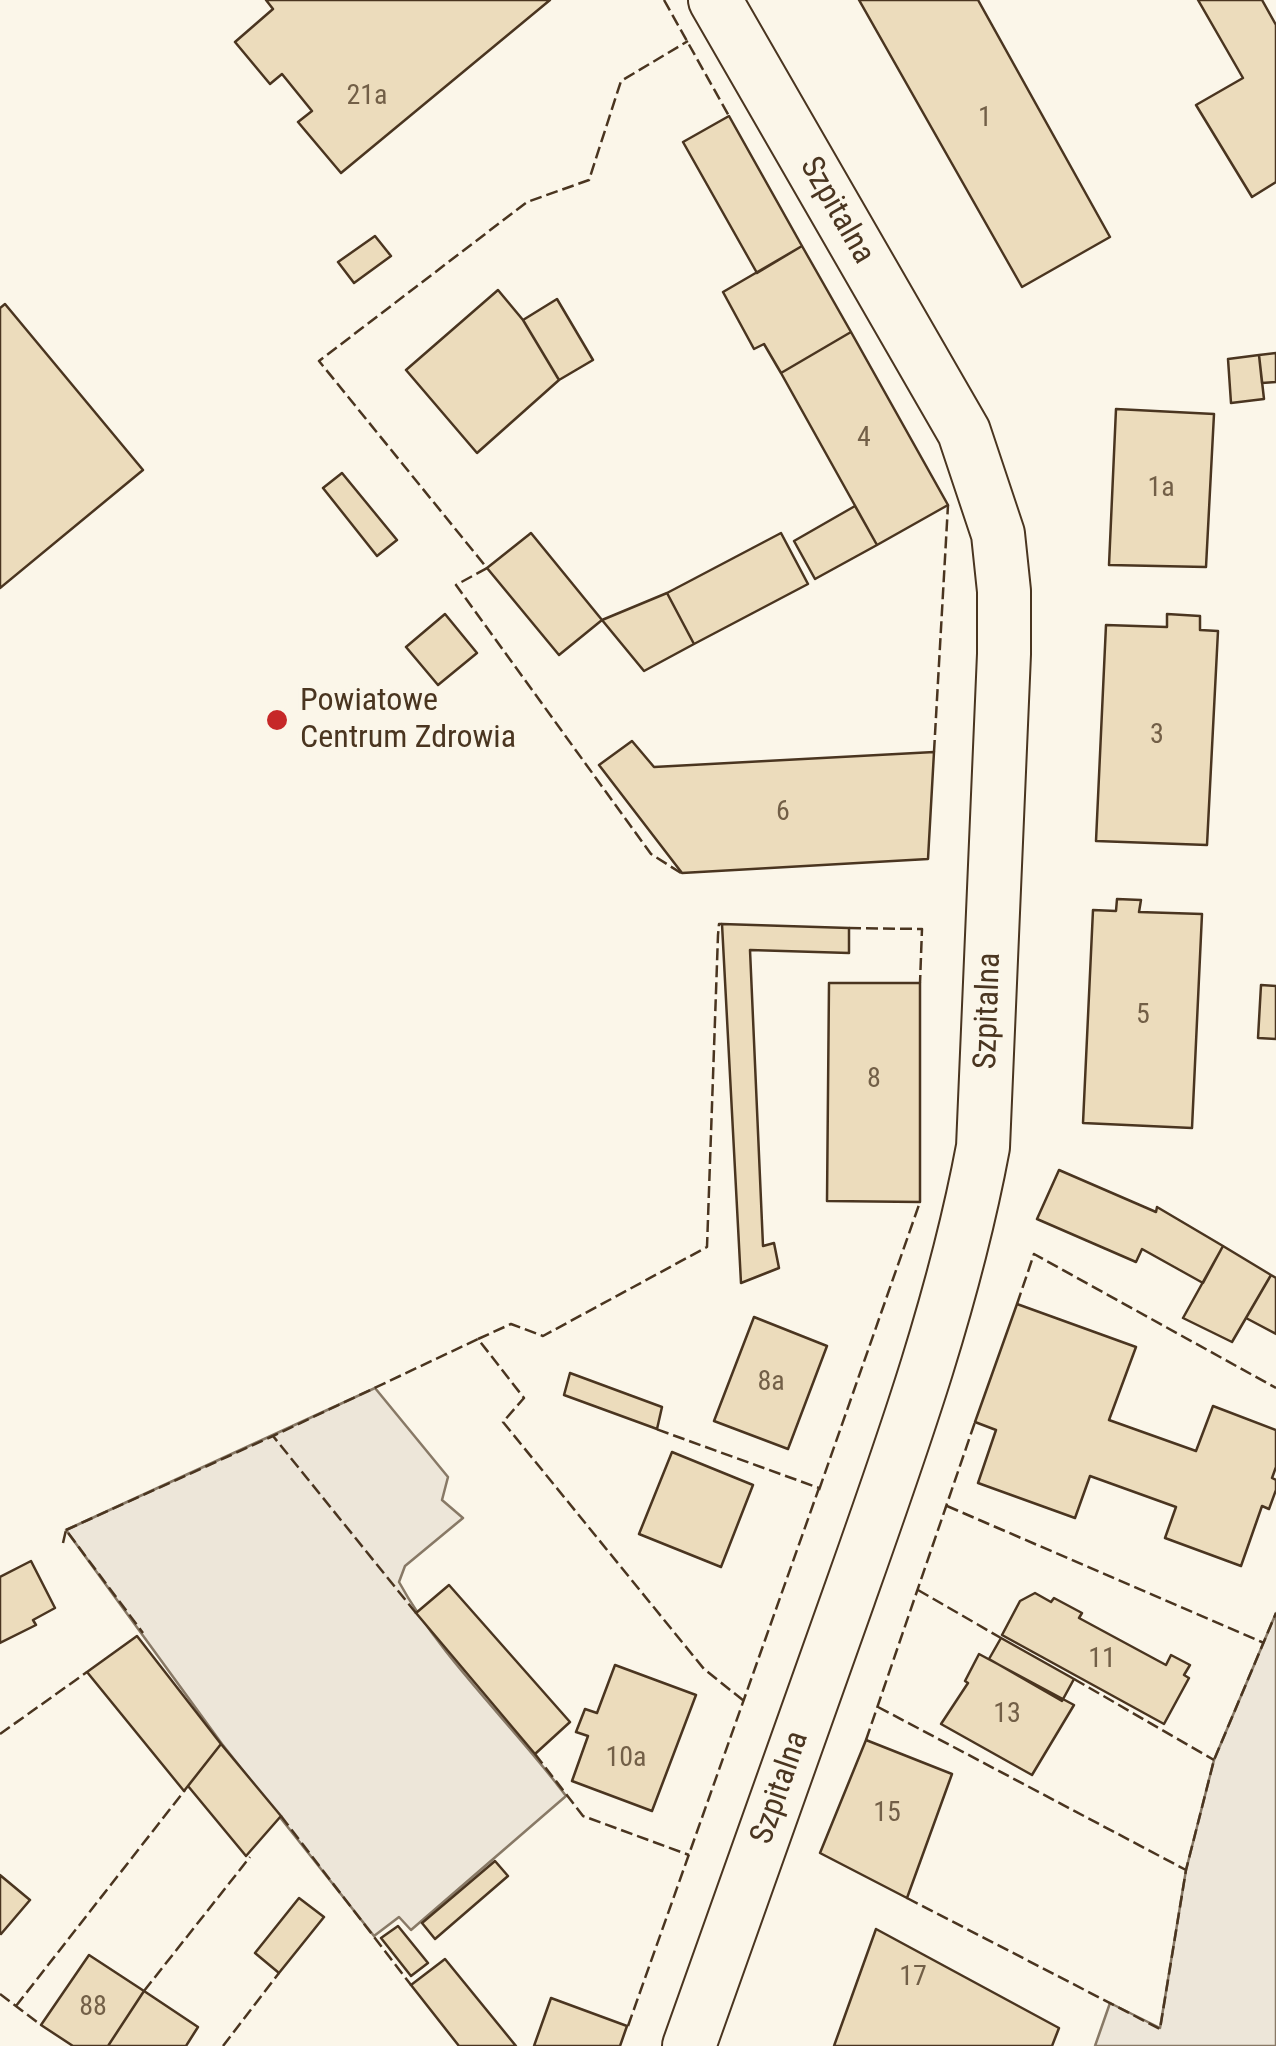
<!DOCTYPE html>
<html>
<head>
<meta charset="utf-8">
<style>
  body { margin:0 }
  canvas { display:block; background:#fbf6e9 }
</style>
</head>
<body>
<canvas width="1276" height="2046"></canvas>
<script>
const c = document.querySelector('canvas').getContext('2d');
c.lineJoin = 'round';
function paint(path, color) { c.fillStyle = color; c.fill(path, 'evenodd'); }
function stroke(path, color, width, dash) { c.strokeStyle = color; c.lineWidth = width; c.lineCap = dash ? 'butt' : 'round'; c.setLineDash(dash || []); c.stroke(path); }
function label(font, color, halo, rows, align = 'center') {
  c.font = font + ' "Roboto Condensed",sans-serif'; c.lineWidth = 8; c.setLineDash([]); c.textBaseline = 'middle'; c.strokeStyle = halo; c.fillStyle = color; for (const [text, x, y, turn = 0] of rows) {
    c.save(); c.translate(x, y); c.rotate((+turn || 0) * Math.PI / 180); c.textAlign = isNaN(turn) ? turn : align; if (halo) c.strokeText(text, 0, 0); c.fillText(text, 0, 0); c.restore();
  }
}
const green = new Path2D(`
  M 375,1388 L 448,1477 L 442,1500 L 463,1518 L 405,1566 L 399,1582 C 440,1657 514,1726 566,1796 L 411,1930 L 399,1917 L 374,1936 L 222,1744 L 66,1530 Z
  M 1276,1613 L 1276,2046 L 1095,2046 L 1110,2003 L 1160,2028 L 1186,1870 L 1214,1760 Z`);
const building = new Path2D(`
  M 266,0 L 550,0 L 341,173 L 298,122 L 312,111 L 282,74 L 270,84 L 235,42 L 273,9 Z
  M 859,0 L 978,0 L 1110,237 L 1022,287 Z
  M 1198,0 L 1262,0 L 1276,25 L 1276,182 L 1252,197 L 1196,105 L 1243,78 Z
  M 729,116 L 802,246 L 757,273 L 683,142 Z
  M 375,236 L 391,256 L 354,283 L 338,262 Z
  M 802,246 L 851,332 L 781,373 L 764,344 L 754,349 L 723,292 Z
  M 498,290 L 523,320 L 559,380 L 477,453 L 406,370 Z
  M 557,299 L 593,360 L 559,380 L 523,320 Z
  M 5,304 L 143,470 L 0,588 L 0,308 Z
  M 851,332 L 948,505 L 877,545 L 781,373 Z
  M 1276,353 L 1276,382 L 1262,383 L 1259,355 Z
  M 1259,355 L 1264,399 L 1231,403 L 1228,359 Z
  M 1116,409 L 1214,414 L 1206,567 L 1109,565 Z
  M 342,473 L 397,540 L 377,556 L 323,488 Z
  M 855,506 L 877,545 L 815,579 L 794,541 Z
  M 531,533 L 602,620 L 559,655 L 487,568 Z
  M 781,533 L 808,584 L 694,644 L 667,593 Z
  M 667,593 L 694,644 L 644,671 L 602,620 Z
  M 445,614 L 477,653 L 438,685 L 406,647 Z
  M 1167,614 L 1200,616 L 1200,630 L 1218,631 L 1207,845 L 1096,841 L 1106,625 L 1167,627 Z
  M 632,741 L 654,767 L 934,752 L 928,859 L 682,873 L 599,765 Z
  M 1117,899 L 1141,900 L 1139,912 L 1202,914 L 1192,1128 L 1083,1123 L 1093,910 L 1116,911 Z
  M 722,924 L 849,928 L 849,953 L 750,950 L 763,1246 L 774,1243 L 779,1268 L 741,1283 Z
  M 829,983 L 920,983 L 920,1202 L 827,1201 Z
  M 1261,985 L 1276,986 L 1276,1039 L 1258,1038 Z
  M 1059,1170 L 1156,1212 L 1157,1207 L 1223,1246 L 1203,1283 L 1142,1249 L 1136,1262 L 1037,1219 Z
  M 1223,1246 L 1271,1275 L 1232,1342 L 1183,1318 Z
  M 1271,1275 L 1276,1278 L 1276,1334 L 1246,1318 Z
  M 1017,1304 L 1136,1347 L 1109,1420 L 1196,1451 L 1213,1406 L 1276,1430 L 1276,1467 L 1272,1478 L 1276,1480 L 1276,1490 L 1269,1509 L 1262,1506 L 1241,1566 L 1165,1538 L 1176,1507 L 1090,1476 L 1075,1518 L 978,1483 L 996,1430 L 975,1422 Z
  M 754,1317 L 827,1346 L 788,1449 L 714,1421 Z
  M 570,1373 L 662,1407 L 657,1429 L 564,1395 Z
  M 672,1452 L 753,1485 L 721,1567 L 639,1534 Z
  M 31,1561 L 55,1608 L 33,1620 L 36,1625 L 0,1643 L 0,1577 Z
  M 449,1585 L 570,1722 L 535,1754 L 416,1613 Z
  M 1035,1593 L 1051,1602 L 1054,1598 L 1082,1613 L 1079,1618 L 1166,1665 L 1171,1655 L 1190,1665 L 1184,1675 L 1189,1678 L 1164,1724 L 1002,1635 L 1020,1601 Z
  M 137,1636 L 221,1744 L 184,1791 L 87,1672 Z
  M 1001,1638 L 1074,1679 L 1062,1701 L 989,1659 Z
  M 979,1654 L 1074,1705 L 1032,1775 L 941,1724 L 968,1683 L 965,1681 Z
  M 615,1665 L 696,1695 L 652,1811 L 572,1781 L 588,1736 L 576,1732 L 585,1709 L 597,1713 Z
  M 866,1740 L 952,1774 L 907,1898 L 820,1853 Z
  M 221,1744 L 281,1816 L 246,1856 L 188,1786 Z
  M 495,1861 L 508,1876 L 435,1939 L 422,1923 Z
  M 0,1875 L 30,1900 L 1,1934 L 0,1933 Z
  M 299,1898 L 324,1917 L 279,1973 L 255,1953 Z
  M 398,1926 L 428,1963 L 411,1976 L 381,1938 Z
  M 876,1929 L 1059,2028 L 1052,2046 L 834,2046 Z
  M 89,1955 L 144,1991 L 108,2046 L 73,2046 L 41,2025 Z
  M 445,1959 L 516,2046 L 459,2046 L 411,1985 Z
  M 144,1991 L 198,2027 L 186,2046 L 108,2046 Z
  M 551,1998 L 627,2026 L 620,2046 L 534,2046 Z`);
const street = new Path2D(`
  M 689,2046 C 742,1896 795,1746 849,1596 C 901,1449 954,1302 983,1147 L 1004,654 L 1004,591 L 998,534 L 964,432 L 715,0`);
const fence = new Path2D(`
  M 664,0 L 729,116
  M 934,752 L 948,505
  M 681,873 L 651,854 L 456,585 L 487,568 L 319,361 L 527,202 L 589,180 L 621,81 L 688,41
  M 849,928 L 922,929 L 920,983
  M 1017,1304 L 1034,1254 L 1276,1388
  M 478,1339 L 511,1324 L 543,1336 L 707,1247 L 718,935 L 719,924 L 722,924
  M 819,1490 L 920,1202
  M 947,1506 L 1264,1643
  M 66,1530 L 273,1436
  M 63,1543 L 66,1530 L 143,1633
  M 918,1590 L 1001,1638
  M 416,1613 L 273,1436 L 478,1339 L 524,1398 L 503,1422 L 704,1669 L 744,1701
  M 1074,1679 L 1214,1760
  M 878,1707 L 1186,1870
  M 0,1734 L 87,1672
  M 866,1740 L 975,1422
  M 535,1754 L 583,1816 L 689,1855
  M 281,1816 L 411,1985
  M 907,1898 L 1160,2029 L 1186,1870 L 1214,1760 L 1276,1613
  M 144,1991 L 250,1857
  M 0,1994 L 41,2025
  M 16,2006 L 185,1790
  M 628,2026 L 819,1488 L 656,1429
  M 223,2046 L 279,1973`);
const markers = [
  [277,720,12,"#c62828"]
];
const numberNames = [
  ["21a",367,97],
  ["1",985,119],
  ["4",864,439],
  ["1a",1161,489],
  ["3",1157,736],
  ["6",783,813],
  ["5",1143,1016],
  ["8",874,1080],
  ["8a",771,1383],
  ["11",1102,1660],
  ["13",1007,1715],
  ["10a",626,1759],
  ["15",887,1814],
  ["17",913,1978],
  ["88",93,2008]
];
const streetNames = [
  ["Szpitalna",836,211,60],
  ["Szpitalna",989,1011,-88],
  ["Szpitalna",781,1788,-71]
];
const poiNames = [
  ["Powiatowe",300,702],
  ["Centrum Zdrowia",300,739]
];
paint(green, '#ede6d9');
stroke(green, '#887966', 2.5);
paint(building, '#ecdcbc');
stroke(building, '#4a3520', 2.5);
stroke(street, '#4a3520', 56);
stroke(street, '#fbf6e9', 52);
stroke(fence, '#4a3520', 2.5, [12, 5]);
for (const [x, y, r, color] of markers) { const dot = new Path2D(); dot.arc(x, y, r, 0, 2 * Math.PI); c.fillStyle = color; c.fill(dot); stroke(dot, '#fbf6e9', 4); }
label('28px', '#725f47', null, numberNames);
label('32px', '#4a3520', '#fbf6e9', streetNames);
label('32px', '#4a3520', '#fbf6e9', poiNames, 'left');
</script>
</body>
</html>
